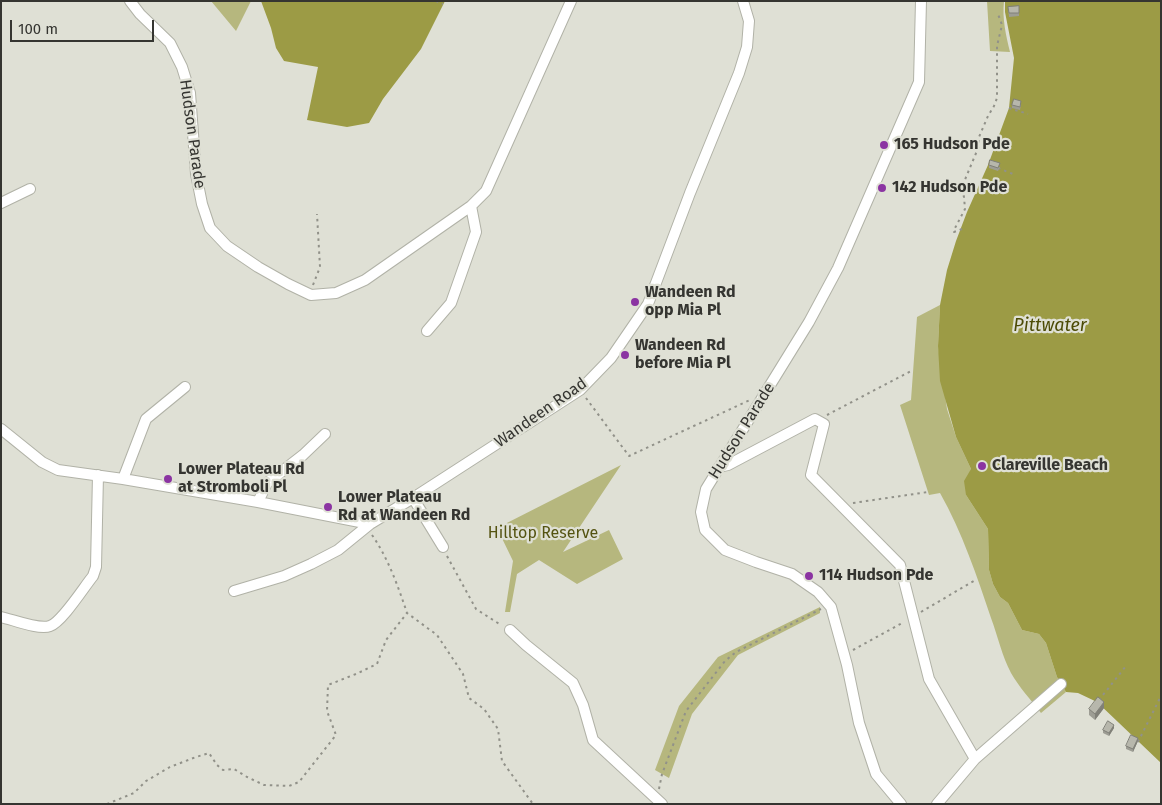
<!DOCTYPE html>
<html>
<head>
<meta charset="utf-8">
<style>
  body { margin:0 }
  #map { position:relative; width:1162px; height:805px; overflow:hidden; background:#dfe0d5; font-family:"Fira Sans",sans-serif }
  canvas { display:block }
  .frame { position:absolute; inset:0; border:2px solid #353531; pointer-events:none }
  .scale { position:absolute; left:10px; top:20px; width:144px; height:22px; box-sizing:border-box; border:2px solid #353531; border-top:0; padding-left:6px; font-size:15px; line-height:18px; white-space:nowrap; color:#353531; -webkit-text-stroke:4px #dfe0d5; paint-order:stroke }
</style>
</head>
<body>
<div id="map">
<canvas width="1162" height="805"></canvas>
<div class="frame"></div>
<div class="scale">100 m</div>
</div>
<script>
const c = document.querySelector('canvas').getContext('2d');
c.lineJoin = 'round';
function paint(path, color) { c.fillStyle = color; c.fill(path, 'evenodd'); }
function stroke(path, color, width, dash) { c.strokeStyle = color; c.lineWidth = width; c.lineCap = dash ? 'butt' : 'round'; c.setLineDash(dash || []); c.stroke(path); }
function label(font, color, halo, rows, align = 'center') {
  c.font = font + ' "Fira Sans",sans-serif'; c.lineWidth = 4.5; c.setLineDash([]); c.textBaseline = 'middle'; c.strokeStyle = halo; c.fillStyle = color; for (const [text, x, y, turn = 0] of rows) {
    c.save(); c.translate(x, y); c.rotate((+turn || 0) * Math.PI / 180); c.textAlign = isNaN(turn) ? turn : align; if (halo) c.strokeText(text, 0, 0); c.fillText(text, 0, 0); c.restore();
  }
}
const green = new Path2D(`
  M 211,1 L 251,1 L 236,31 Z
  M 987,1 L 1004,1 C 1002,19 1006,35 1010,52 L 990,51 Z
  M 940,305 L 938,346 L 947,409 L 956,437 L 971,469 L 966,495 L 988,529 L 989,570 L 993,584 L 1000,597 L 1008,603 L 1022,630 L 1039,634 L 1046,643 L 1057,677 L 1066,692 L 1041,713 C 1031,700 1019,687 1011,673 C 1002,656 998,637 991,618 C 977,576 962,532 940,493 L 929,495 L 900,405 L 911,400 L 917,317 Z
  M 621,465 L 563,552 L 609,530 L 623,559 L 577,584 L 539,560 L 517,574 L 510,612 L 505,612 L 513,561 L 497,528 Z
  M 820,607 L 820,613 L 738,655 L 692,714 L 669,778 L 655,770 L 679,706 L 718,657 Z`);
const water = new Path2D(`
  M 261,1 L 445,1 L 421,49 L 383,99 L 369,123 L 347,127 L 307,120 L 318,67 L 284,61 L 276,48 L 271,28 Z
  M 1005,1 L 1161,1 L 1161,763 L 1097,702 L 1078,693 L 1066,692 L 1057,677 L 1046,643 L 1039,634 L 1022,630 L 1008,603 L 1000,597 L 993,584 L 989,570 L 988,529 L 966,495 L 964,481 L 971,469 L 956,437 L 940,381 L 938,346 L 940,305 L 947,270 L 956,241 L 967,212 L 988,165 L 1009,108 L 1014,58 L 1005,12 Z`);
const path = new Path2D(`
  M 436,1 L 443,4
  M 1009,108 L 1028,114
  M 998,168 L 1013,174
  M 962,229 L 954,232 L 954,230 L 965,209 L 964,197 L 962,190 L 964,182 L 979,146 L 979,137 L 988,116 L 994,106 L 997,98 L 997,46 L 1002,25 L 998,14
  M 313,285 L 320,267 L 317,214
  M 586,398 L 629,456 L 750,400
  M 827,415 L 913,370
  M 853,503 L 928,492
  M 372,535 C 388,558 398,586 407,613
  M 447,556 L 476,609 L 501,625
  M 921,612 L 977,579
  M 853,650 L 904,622
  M 1099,700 L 1126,666
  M 1138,742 L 1161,696
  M 659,789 L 662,774 L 686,711 L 725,661 L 736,652 L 821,609
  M 107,804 L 134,793 L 146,781 L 170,767 L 196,757 L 209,753 L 217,765 L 223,770 L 234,769 L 247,777 L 264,785 L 289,786 L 299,782 L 336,735 L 327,711 L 328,685 L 356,674 L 377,664 L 386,640 L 407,613 L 437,635 L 463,674 L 469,698 L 484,709 L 498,729 L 502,761 L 533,804`);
const minor = new Path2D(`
  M 130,1 L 140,14 L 170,43 L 182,67 L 190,93 L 196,174 L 202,204 L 210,228 L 227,246 L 258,267 L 288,284 L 311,295 L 336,293 L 365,280 L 471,206 L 486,191 L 571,1
  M 1,203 L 30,189
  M 427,331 L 451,303 L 476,232 L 471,206
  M 1,429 L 42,462 L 58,470 L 123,479 L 258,502 L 370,524
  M 719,467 L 728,465 L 815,419 L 824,424 L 811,475 L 900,565 L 929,679 L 975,759 L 1061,684
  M 123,479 L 146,419 L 185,387
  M 413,498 L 443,547
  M 258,502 L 267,483 L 303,455 L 325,434
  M 234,591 L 284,576 L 311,564 L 338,550 L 370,524 L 413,498 L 580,390 L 611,358 L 648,304 L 690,193 L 739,73 L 747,47 L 749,21 L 743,1
  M 1,617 C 14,620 39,630 50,626 C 62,622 84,587 93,576 L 96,567 L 98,475
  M 510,630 L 526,645 L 573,683 L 583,705 L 593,740 L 662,804
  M 901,804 L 876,774 L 859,723 L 847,665 L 831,607 L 818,592 L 792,574 L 756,562 L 725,550 L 705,530 L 701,512 L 706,489 L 809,322 L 838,268 L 919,82 L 921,1
  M 937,804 L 975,759`);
const wall = new Path2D(`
  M 1019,6 L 1019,16 L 1009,17 L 1008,7 Z
  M 1021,104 L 1020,110 L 1012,108 L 1012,105 Z
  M 989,165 L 1000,167 L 998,171 L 989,168 Z
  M 1104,708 L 1095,720 L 1089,715 L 1089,709 Z
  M 1114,728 L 1109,736 L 1103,733 L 1103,730 Z
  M 1138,741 L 1133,752 L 1126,749 L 1126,746 Z`);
const shadedWall = new Path2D(`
  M 1104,702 L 1104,708 L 1095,720 L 1095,714 Z
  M 1114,725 L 1114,728 L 1109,736 L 1109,733 Z
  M 1138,738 L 1138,741 L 1133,752 L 1133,749 Z`);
const building = new Path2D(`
  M 1019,6 L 1019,13 L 1009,13 L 1008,7 Z
  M 1014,99 L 1021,101 L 1020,107 L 1012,105 Z
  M 990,160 L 1000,163 L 998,168 L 989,165 Z
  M 1098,697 L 1104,702 L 1095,714 L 1089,709 Z
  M 1108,721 L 1114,725 L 1109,733 L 1103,730 Z
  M 1131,735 L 1138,738 L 1133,749 L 1126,746 Z`);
const markers = [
  [884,145,5,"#8b34a2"],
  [882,188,5,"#8b34a2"],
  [635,302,5,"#8b34a2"],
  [625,355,5,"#8b34a2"],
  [982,466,5,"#8b34a2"],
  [168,479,5,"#8b34a2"],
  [328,507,5,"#8b34a2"],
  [809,576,5,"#8b34a2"]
];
const streetNames = [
  ["Hudson Parade",192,134,82],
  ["Wandeen Road",541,413,-35],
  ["Hudson Parade",742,431,-58]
];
const poiNames = [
  ["165 Hudson Pde",894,145],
  ["142 Hudson Pde",892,188],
  ["Wandeen Rd",645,293],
  ["opp Mia Pl",645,311],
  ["Wandeen Rd",635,346],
  ["before Mia Pl",635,364],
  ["Clareville Beach",992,466],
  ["Lower Plateau Rd",178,470],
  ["at Stromboli Pl",178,488],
  ["Lower Plateau",338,498],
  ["Rd at Wandeen Rd",338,516],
  ["114 Hudson Pde",819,576]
];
const parkNames = [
  ["Hilltop Reserve",543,534]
];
const waterNames = [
  ["Pittwater",1050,326]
];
paint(green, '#b6b77e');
paint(water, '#9c9b45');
stroke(minor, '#b1b2a7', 12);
stroke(path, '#919189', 2, [2.5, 4]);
stroke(minor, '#fff', 10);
paint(wall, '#9d9d94');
paint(shadedWall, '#808078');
paint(building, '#b7b7ac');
stroke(building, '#808078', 1);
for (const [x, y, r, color] of markers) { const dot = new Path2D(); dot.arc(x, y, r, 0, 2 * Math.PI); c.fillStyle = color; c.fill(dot); stroke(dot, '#dfe0d5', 2); }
label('16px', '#353531', '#dfe0d5', streetNames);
label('bold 16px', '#353531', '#dfe0d5', poiNames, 'left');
label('16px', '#545311', '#dfe0d5', parkNames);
label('italic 18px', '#4c4b05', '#dfe0d5', waterNames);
</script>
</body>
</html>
